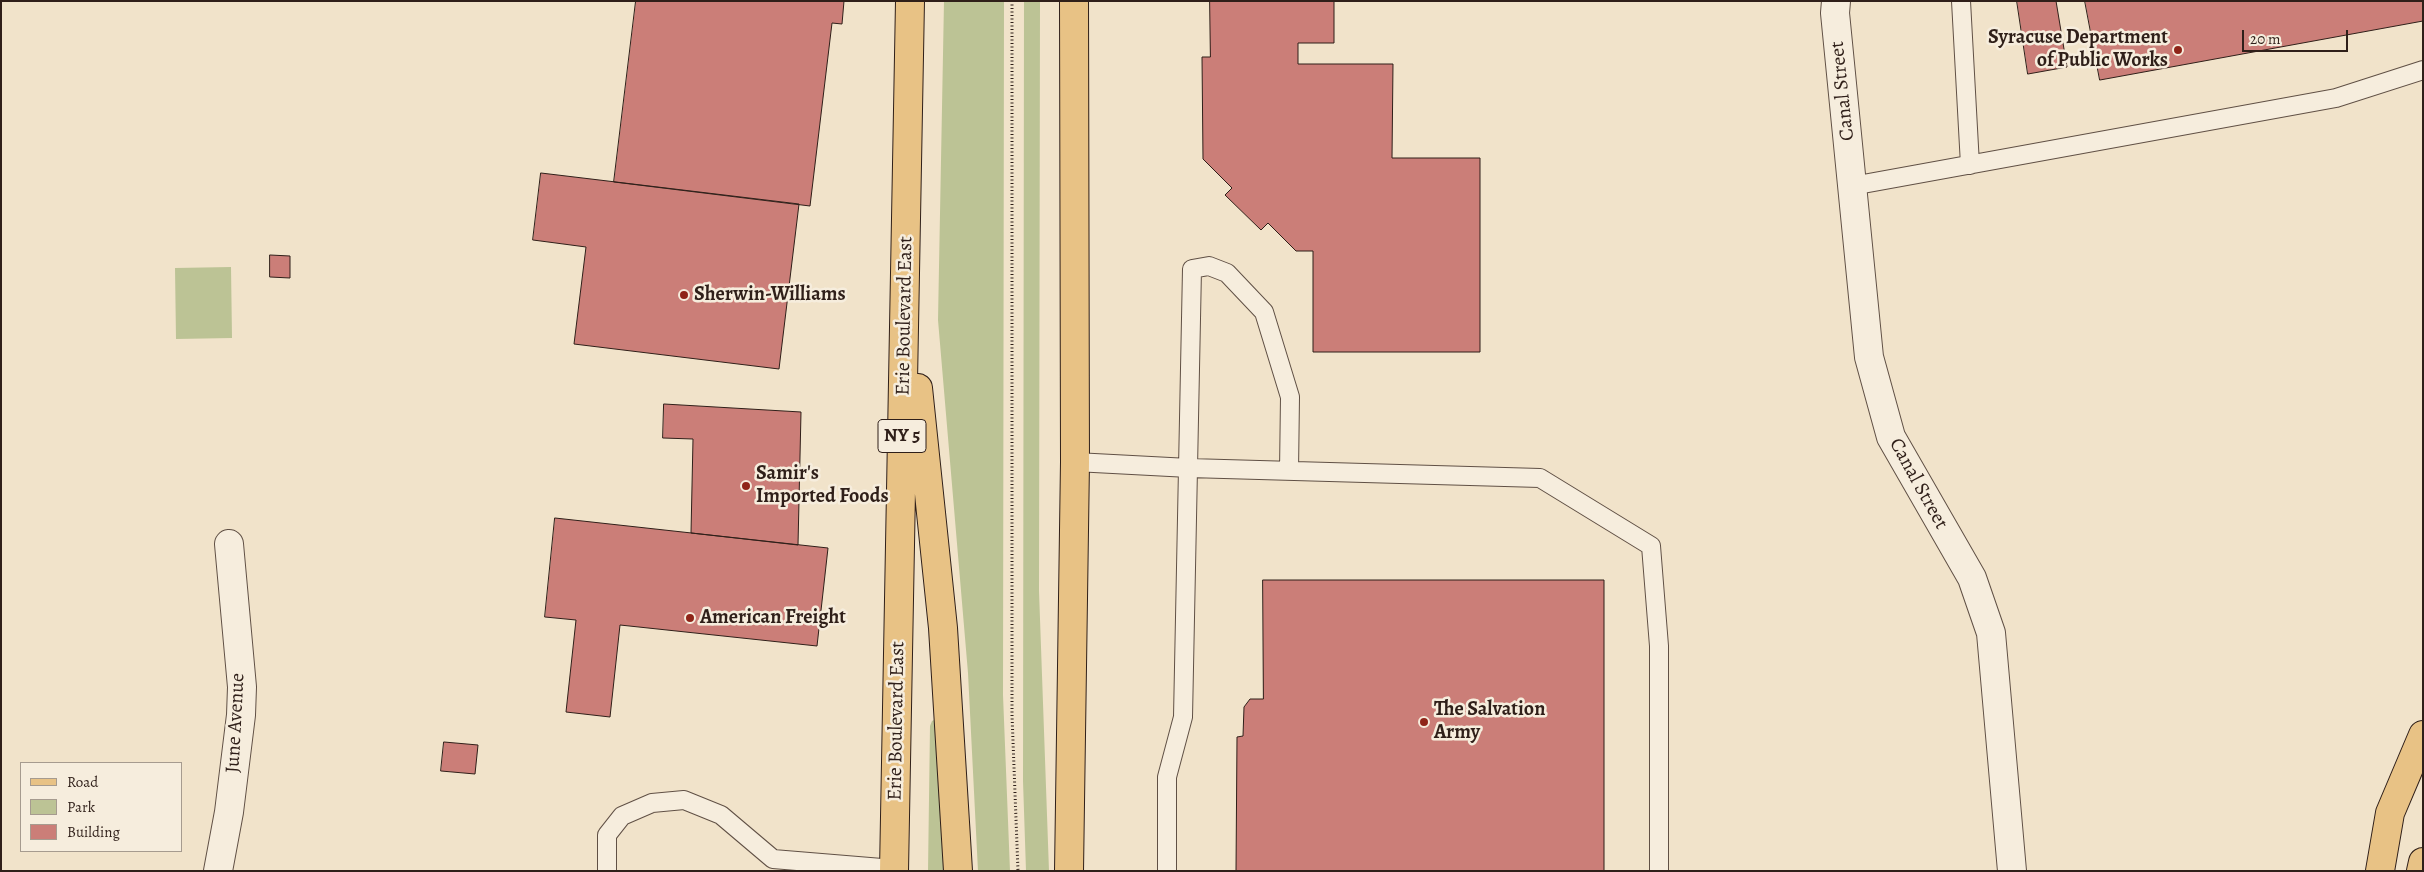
<!DOCTYPE html>
<html>
<head>
<meta charset="utf-8">
<style>
  body { margin:0 }
  #map { position:relative; width:2424px; height:872px; overflow:hidden; background:#f1e3ca; font-family:Alegreya,serif }
  canvas { display:block }
  .frame { position:absolute; inset:0; border:2px solid #2f1f19; pointer-events:none }
  .legend { position:absolute; left:20px; top:762px; width:162px; height:90px; box-sizing:border-box; background:#f6eddd; border:1px solid #a69b8f; margin:0; padding:6px 9px; list-style:none; font-size:15px; color:#2f1f19 }
  .legend li { display:flex; align-items:center; gap:10px; height:25px }
  .legend b { width:25px; border:1px solid #a69b8f }
  .scale { position:absolute; left:2242px; top:30px; width:106px; height:22px; box-sizing:border-box; border:2px solid #2f1f19; border-top:0; padding-left:6px; font-size:15px; line-height:18px; white-space:nowrap; color:#2f1f19; -webkit-text-stroke:4px #f6eddd; paint-order:stroke }
</style>
</head>
<body>
<div id="map">
<canvas width="2424" height="872"></canvas>
<div class="frame"></div>
<ul class="legend">
<li><b style="height:6px;background:#e8c285"></b>Road</li>
<li><b style="height:14px;background:#bcc395"></b>Park</li>
<li><b style="height:14px;background:#cb7e78"></b>Building</li>
</ul>
<div class="scale">20 m</div>
</div>
<script>
const c = document.querySelector('canvas').getContext('2d');
c.lineJoin = 'round';
function paint(path, color) { c.fillStyle = color; c.fill(path, 'evenodd'); }
function stroke(path, color, width, dash) { c.strokeStyle = color; c.lineWidth = width; c.lineCap = dash ? 'butt' : 'round'; c.setLineDash(dash || []); c.stroke(path); }
function label(font, color, halo, rows, align = 'center') {
  c.font = font + ' Alegreya,serif'; c.lineWidth = 5; c.setLineDash([]); c.textBaseline = 'middle'; c.strokeStyle = halo; c.fillStyle = color; for (const [text, x, y, turn = 0] of rows) {
    c.save(); c.translate(x, y); c.rotate((+turn || 0) * Math.PI / 180); c.textAlign = isNaN(turn) ? turn : align; if (halo) c.strokeText(text, 0, 0); c.fillText(text, 0, 0); c.restore();
  }
}
const green = new Path2D(`
  M 944,1 L 1004,1 L 1003,695 L 1010,871 L 978,871 L 968,673 L 938,320 Z
  M 1024,1 L 1040,1 L 1039,591 L 1049,871 L 1026,871 L 1023,781 Z
  M 231,267 L 232,338 L 176,339 L 175,268 Z
  M 936,719 L 947,871 L 928,871 L 930,726 L 932,721 Z`);
const building = new Path2D(`
  M 636,1 L 844,1 L 842,24 L 832,23 L 810,206 L 614,182 Z
  M 1210,1 L 1334,1 L 1334,43 L 1298,43 L 1298,64 L 1393,64 L 1392,158 L 1480,158 L 1480,352 L 1313,352 L 1313,251 L 1296,251 L 1268,223 L 1261,230 L 1225,195 L 1232,188 L 1203,159 L 1202,57 L 1210,57 Z
  M 2017,1 L 2056,1 L 2067,67 L 2028,74 Z
  M 2085,1 L 2423,1 L 2423,21 L 2100,80 Z
  M 541,173 L 799,204 L 779,369 L 574,344 L 586,247 L 533,240 Z
  M 270,255 L 290,256 L 290,278 L 270,277 Z
  M 664,404 L 801,412 L 798,545 L 691,533 L 693,439 L 663,438 Z
  M 555,518 L 828,548 L 817,646 L 620,625 L 610,717 L 566,712 L 576,620 L 545,617 Z
  M 1263,580 L 1604,580 L 1604,871 L 1236,871 L 1237,737 L 1243,736 L 1244,707 L 1250,699 L 1263,699 Z
  M 444,742 L 478,745 L 475,774 L 441,771 Z`);
const path = new Path2D(`
  M 1012,1 L 1012,715 L 1018,871`);
const service = new Path2D(`
  M 1961,1 L 1970,165
  M 1852,186 L 2336,98 L 2423,70
  M 1075,462 L 1189,468 L 1540,478 L 1651,546 L 1659,646 L 1659,871
  M 607,871 L 607,835 L 622,816 L 652,803 L 684,800 L 721,815 L 773,859 L 894,869
  M 1167,871 L 1167,777 L 1183,717 L 1192,269 L 1209,266 L 1227,273 L 1264,312 L 1290,397 L 1289,471`);
const minor = new Path2D(`
  M 1836,1 L 1835,13 L 1869,357 L 1891,437 L 1972,578 L 1991,633 L 2012,871
  M 218,871 L 229,812 L 241,715 L 242,687 L 229,544`);
const primary = new Path2D(`
  M 918,388 L 943,628 L 958,871
  M 894,871 L 910,1
  M 1069,871 L 1075,462 L 1074,1`);
const motorway = new Path2D(`
  M 2380,871 L 2390,813 L 2423,735
  M 2421,871 L 2423,862`);
const markers = [
  [2178,50,5,"#8f2418"],
  [684,295,5,"#8f2418"],
  [746,486,5,"#8f2418"],
  [690,618,5,"#8f2418"],
  [1424,722,5,"#8f2418"]
];
const shields = [
  [902,436,48]
];
const shieldNames = [
  ["NY 5",902,436]
];
const poiNames = [
  ["Syracuse Department",2168,38,"right"],
  ["of Public Works",2168,61,"right"],
  ["Sherwin-Williams",694,295],
  ["Samir's",756,474],
  ["Imported Foods",756,497],
  ["American Freight",700,618],
  ["The Salvation",1434,710],
  ["Army",1434,733]
];
const streetNames = [
  ["Canal Street",1843,91,-96],
  ["Erie Boulevard East",905,316,-89],
  ["Canal Street",1918,484,61],
  ["Erie Boulevard East",897,721,-89],
  ["June Avenue",236,723,-87]
];
paint(green, '#bcc395');
paint(building, '#cb7e78');
stroke(building, '#2f1f19', 1);
stroke(service, '#605045', 20);
stroke(minor, '#605045', 30);
stroke(primary, '#2f1f19', 30);
stroke(motorway, '#2f1f19', 30);
stroke(path, '#2f1f19', 3, [1, 2.5]);
stroke(service, '#f6eddd', 18);
stroke(minor, '#f6eddd', 28);
stroke(primary, '#e8c285', 28);
stroke(motorway, '#e8c285', 28);
for (const [x, y, r, color] of markers) { const dot = new Path2D(); dot.arc(x, y, r, 0, 2 * Math.PI); c.fillStyle = color; c.fill(dot); stroke(dot, '#f6eddd', 2); }
for (const [x, y, w] of shields) { const box = new Path2D(); box.roundRect(x - w / 2, y - 16.5, w, 33, 4); c.fillStyle = '#f6eddd'; c.fill(box); stroke(box, '#2f1f19', 1); }
label('bold 19px', '#2f1f19', null, shieldNames);
label('bold 20px', '#2f1f19', '#f6eddd', poiNames, 'left');
label('20px', '#2f1f19', '#f6eddd', streetNames);
</script>
</body>
</html>
